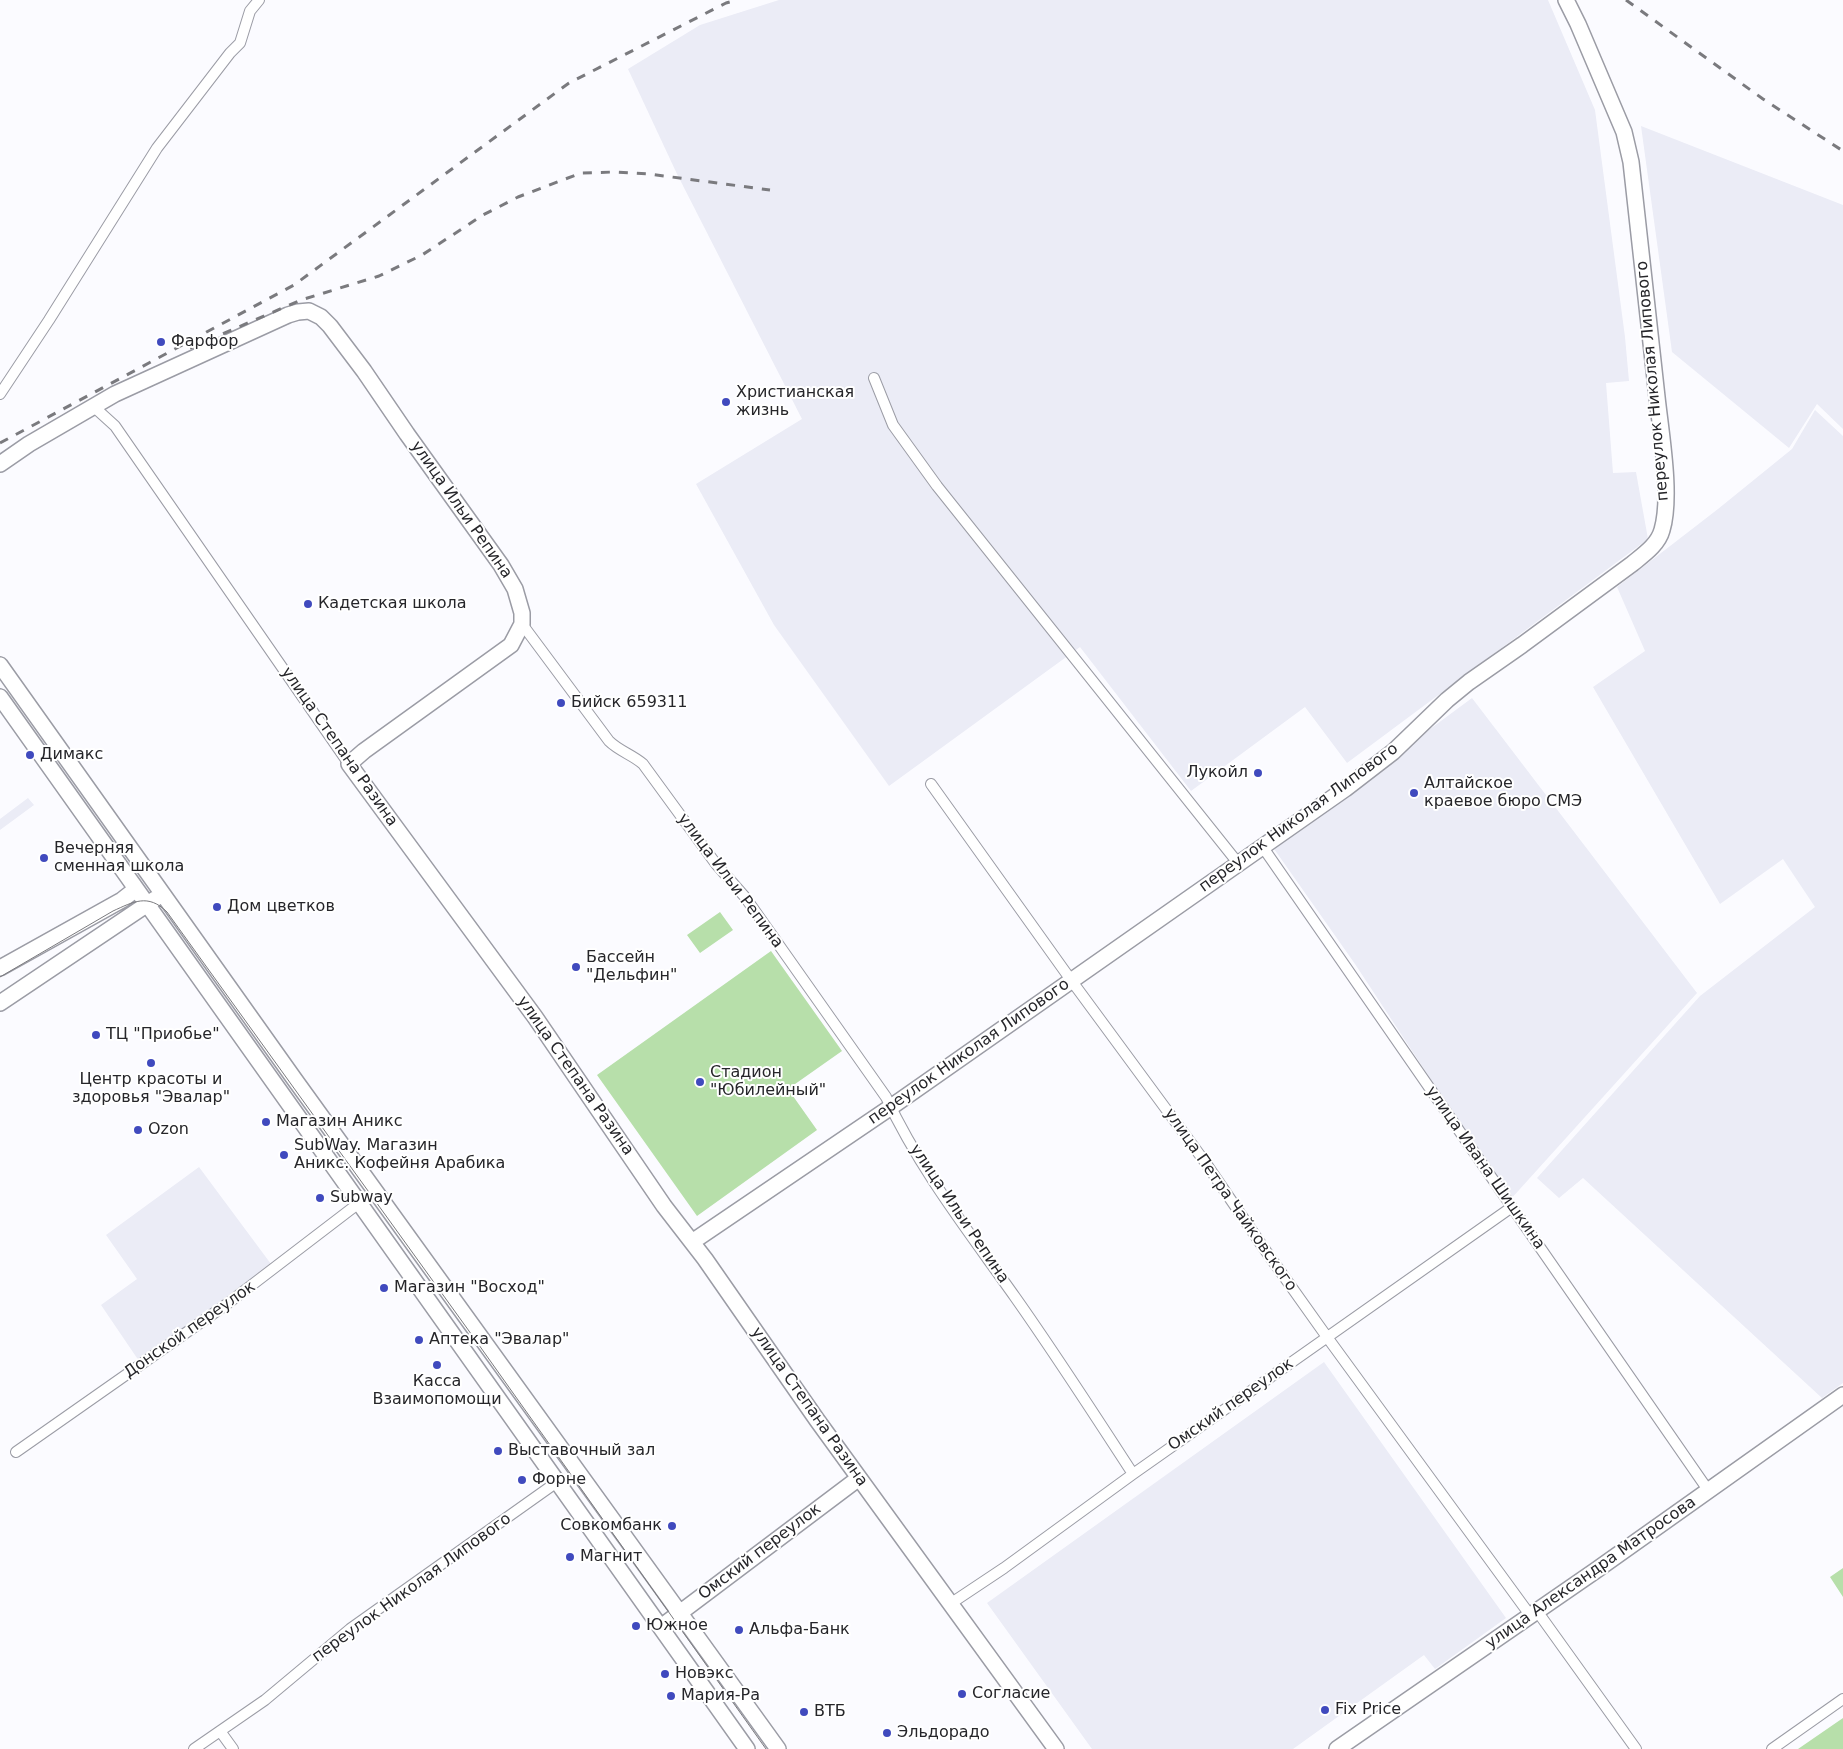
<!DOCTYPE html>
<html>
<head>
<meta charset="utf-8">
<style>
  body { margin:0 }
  canvas { display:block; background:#fbfbff }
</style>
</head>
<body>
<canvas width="1843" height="1749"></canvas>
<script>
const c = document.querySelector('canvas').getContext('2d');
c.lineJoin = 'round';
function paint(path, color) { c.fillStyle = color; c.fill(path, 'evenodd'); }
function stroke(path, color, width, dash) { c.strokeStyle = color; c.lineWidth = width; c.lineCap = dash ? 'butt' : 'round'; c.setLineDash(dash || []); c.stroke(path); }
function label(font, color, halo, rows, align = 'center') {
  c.font = font + ' "DejaVu Sans",sans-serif'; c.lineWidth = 4; c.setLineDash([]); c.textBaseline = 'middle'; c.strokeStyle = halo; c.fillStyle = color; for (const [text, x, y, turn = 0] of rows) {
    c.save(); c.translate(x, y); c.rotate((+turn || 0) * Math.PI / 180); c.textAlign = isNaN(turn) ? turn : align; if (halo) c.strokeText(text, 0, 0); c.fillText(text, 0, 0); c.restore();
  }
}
const built = new Path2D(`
  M 779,0 L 1548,0 L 1595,110 L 1625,337 L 1629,381 L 1606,383 L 1613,473 L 1636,472 L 1648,539 L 1347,763 L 1305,707 L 1191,791 L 1080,647 L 889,786 L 774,625 L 696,484 L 802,419 L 677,174 L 628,69 L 700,25 Z
  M 1641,126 L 1843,205 L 1843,429 L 1817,404 L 1789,448 L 1672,352 Z
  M 1815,410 L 1843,436 L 1843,1383 L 1822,1398 L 1583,1178 L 1559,1198 L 1537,1178 L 1700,996 L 1815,907 L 1783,859 L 1720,904 L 1593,687 L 1645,651 L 1617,587 L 1718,509 L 1792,449 Z
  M 1472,698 L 1697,993 L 1510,1200 L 1355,964 L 1272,846 Z
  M 28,798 L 34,805 L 0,830 L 0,819 Z
  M 199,1167 L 271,1264 L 139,1361 L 101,1305 L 137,1279 L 106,1235 Z
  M 1324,1362 L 1506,1618 L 1435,1669 L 1424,1655 L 1293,1749 L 1092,1749 L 987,1603 Z`);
const green = new Path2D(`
  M 720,912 L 733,930 L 700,953 L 687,935 Z
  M 771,951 L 842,1051 L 788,1089 L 817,1130 L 697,1216 L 597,1075 Z
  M 1843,1568 L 1843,1597 L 1830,1577 Z
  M 1843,1718 L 1843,1749 L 1798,1749 Z`);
const street = new Path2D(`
  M 874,378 L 893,425 L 937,486 L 1238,863
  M 0,394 L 49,320 L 157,148 L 230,53 L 240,43 L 250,11 L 259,0
  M 93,406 L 115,426 L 349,764
  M 522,624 L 609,741 C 619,751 633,755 643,764 L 716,864 L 745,897 L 886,1097 C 920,1170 969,1232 1015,1297 C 1056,1355 1094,1414 1133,1474
  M 931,784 L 1071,980 L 1205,1162 L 1263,1247 L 1327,1337 L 1530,1615
  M 1262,846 L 1708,1490
  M 16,1452 L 227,1304 L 359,1203
  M 950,1604 L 1004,1568 L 1133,1474 L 1512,1207
  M 1537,1611 L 1636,1749
  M 220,1731 L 233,1749
  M 194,1749 L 265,1700 L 350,1629 L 557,1482
  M 1772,1749 L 1843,1699`);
const secondary = new Path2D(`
  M 0,464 L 29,444 L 115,394 L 288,315 L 298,312 L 309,311 L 321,317 L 330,326 L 364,371 L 407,434 L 501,565 L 515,589 L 522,613 L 522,624 L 511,645 L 364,751 L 349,764 L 535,1017 L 664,1206 L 705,1259 L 817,1420 L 1056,1749
  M 0,665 L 295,1080 L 778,1749
  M 0,697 L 747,1749
  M 0,968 L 122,900 L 136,889
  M 0,1003 L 155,899
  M 692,1242 L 891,1107 L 1345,789 L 1393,752 L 1447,700 L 1469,682 L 1522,645 L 1632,564 C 1643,555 1658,545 1662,530 C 1672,496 1661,434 1657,397 C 1648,319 1640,240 1631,162 L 1624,132 L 1578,24 L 1566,0
  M 661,1627 L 859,1478
  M 1337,1749 L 1595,1571 L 1843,1395`);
const tram = new Path2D(`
  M 0,977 L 113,911 C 133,902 148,893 167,912 L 469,1331 L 766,1749`);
const rail = new Path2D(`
  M 1626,0 L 1763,99 L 1843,151
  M 190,348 L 301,300 L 379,276 L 422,255 L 483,215 L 518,197 L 581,173 L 614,172 L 649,174 L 770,190
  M 0,443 L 294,285 L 569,83 L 726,3 L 737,0`);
const markers = [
  [161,342,5,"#404abe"],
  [726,402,5,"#404abe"],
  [308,604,5,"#404abe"],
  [561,703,5,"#404abe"],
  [30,755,5,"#404abe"],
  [1258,773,5,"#404abe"],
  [1414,793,5,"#404abe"],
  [44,858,5,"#404abe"],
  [217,907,5,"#404abe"],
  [576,967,5,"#404abe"],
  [96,1035,5,"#404abe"],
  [151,1063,5,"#404abe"],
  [700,1082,5,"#404abe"],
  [266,1122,5,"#404abe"],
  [138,1130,5,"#404abe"],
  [284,1155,5,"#404abe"],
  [320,1198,5,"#404abe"],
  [384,1288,5,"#404abe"],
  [419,1340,5,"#404abe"],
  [437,1365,5,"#404abe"],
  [498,1451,5,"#404abe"],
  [522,1480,5,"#404abe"],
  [672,1526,5,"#404abe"],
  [570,1557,5,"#404abe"],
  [636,1626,5,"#404abe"],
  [739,1630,5,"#404abe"],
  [665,1674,5,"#404abe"],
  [962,1694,5,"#404abe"],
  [671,1696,5,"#404abe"],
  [1325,1710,5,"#404abe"],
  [804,1712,5,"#404abe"],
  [887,1733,5,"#404abe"]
];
const poiNames = [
  ["Фарфор",171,342],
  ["Христианская",736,393],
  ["жизнь",736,411],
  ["Кадетская школа",318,604],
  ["Бийск 659311",571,703],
  ["Димакс",40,755],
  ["Лукойл",1248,773,"right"],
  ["Алтайское",1424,784],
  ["краевое бюро СМЭ",1424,802],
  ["Вечерняя",54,849],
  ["сменная школа",54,867],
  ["Дом цветков",227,907],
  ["Бассейн",586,958],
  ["\"Дельфин\"",586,976],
  ["ТЦ \"Приобье\"",106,1035],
  ["Стадион",710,1073],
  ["\"Юбилейный\"",710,1091],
  ["Центр красоты и",151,1080,"center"],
  ["здоровья \"Эвалар\"",151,1098,"center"],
  ["Магазин Аникс",276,1122],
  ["Ozon",148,1130],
  ["SubWay. Магазин",294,1146],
  ["Аникс. Кофейня Арабика",294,1164],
  ["Subway",330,1198],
  ["Магазин \"Восход\"",394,1288],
  ["Аптека \"Эвалар\"",429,1340],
  ["Касса",437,1382,"center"],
  ["Взаимопомощи",437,1400,"center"],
  ["Выставочный зал",508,1451],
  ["Форне",532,1480],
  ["Совкомбанк",662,1526,"right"],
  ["Магнит",580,1557],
  ["Южное",646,1626],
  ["Альфа-Банк",749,1630],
  ["Новэкс",675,1674],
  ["Согласие",972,1694],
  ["Мария-Ра",681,1696],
  ["Fix Price",1335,1710],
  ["ВТБ",814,1712],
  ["Эльдорадо",897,1733]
];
const streetNames = [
  ["переулок Николая Липового",1653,381,-95],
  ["улица Ильи Репина",461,510,55],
  ["улица Степана Разина",339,747,55],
  ["переулок Николая Липового",1299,818,-36],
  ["улица Ильи Репина",730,881,53],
  ["переулок Николая Липового",969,1052,-35],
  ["улица Степана Разина",575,1076,55],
  ["улица Ивана Шишкина",1485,1168,55],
  ["улица Петра Чайковского",1230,1200,55],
  ["улица Ильи Репина",959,1214,56],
  ["Донской переулок",190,1330,-35],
  ["Омский переулок",1231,1405,-35],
  ["улица Степана Разина",809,1407,55],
  ["Омский переулок",760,1552,-37],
  ["улица Александра Матросова",1591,1573,-35],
  ["переулок Николая Липового",412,1588,-36]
];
paint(built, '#ebecf6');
paint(green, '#b7dfaa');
stroke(street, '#9b9ca5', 12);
stroke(secondary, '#9b9ca5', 18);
stroke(street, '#fff', 10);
stroke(secondary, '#fff', 15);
stroke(tram, '#7a7a7e', 1);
stroke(rail, '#7a7a7e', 3, [9, 9]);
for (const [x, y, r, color] of markers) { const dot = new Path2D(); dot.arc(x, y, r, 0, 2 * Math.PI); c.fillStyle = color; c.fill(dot); stroke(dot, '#fff', 2); }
label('16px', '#26262a', '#fff', poiNames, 'left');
label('16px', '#26262a', '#fff', streetNames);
</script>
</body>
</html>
